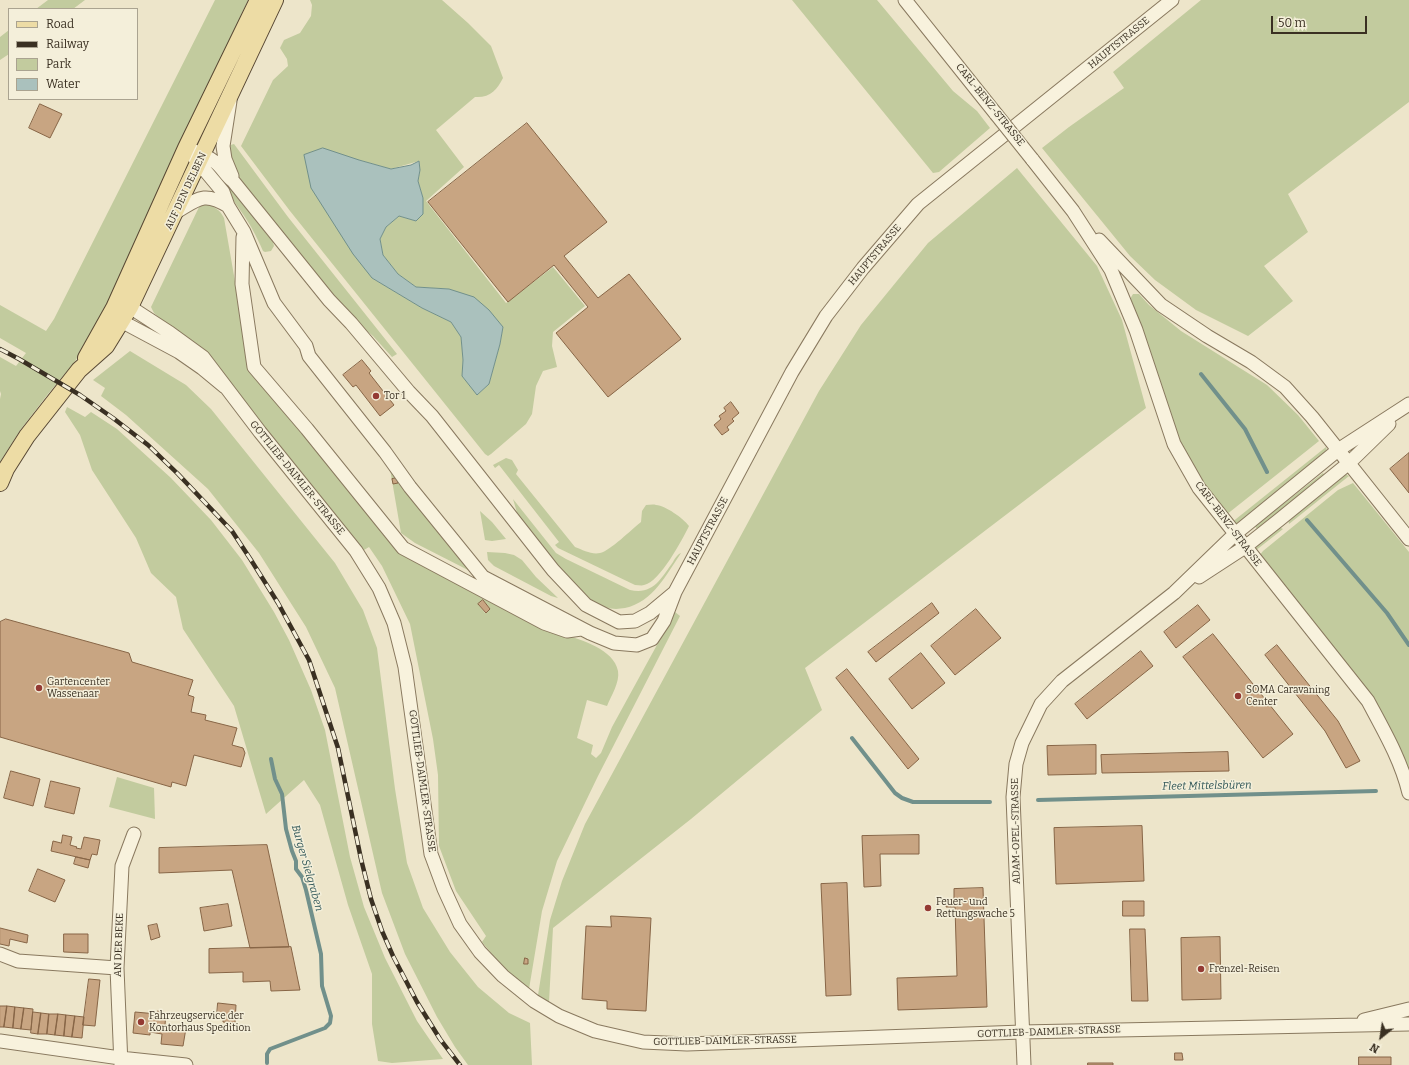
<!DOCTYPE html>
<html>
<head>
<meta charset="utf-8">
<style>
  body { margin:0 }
  #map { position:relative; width:1409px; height:1065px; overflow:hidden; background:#ede5ca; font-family:Bitter,serif }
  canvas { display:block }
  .legend { position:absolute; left:8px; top:8px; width:130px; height:92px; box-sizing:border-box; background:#f4efda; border:1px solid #aaa390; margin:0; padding:5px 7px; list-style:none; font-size:12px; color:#3a3022 }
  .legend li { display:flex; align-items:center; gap:8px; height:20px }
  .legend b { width:20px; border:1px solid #aaa390 }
  .north { position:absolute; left:1361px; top:1017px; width:40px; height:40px; -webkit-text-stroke:3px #f4efda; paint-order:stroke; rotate:210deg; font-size:11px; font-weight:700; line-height:16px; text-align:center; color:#3a3022 }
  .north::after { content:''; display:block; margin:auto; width:14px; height:18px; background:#3a3022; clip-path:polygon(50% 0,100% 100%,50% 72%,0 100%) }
  .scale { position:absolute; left:1271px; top:16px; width:96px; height:18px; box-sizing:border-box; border:2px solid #3a3022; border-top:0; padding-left:5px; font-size:12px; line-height:14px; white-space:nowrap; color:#3a3022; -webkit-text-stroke:3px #f4efda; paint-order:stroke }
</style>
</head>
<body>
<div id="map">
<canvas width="1409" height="1065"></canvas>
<ul class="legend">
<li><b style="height:5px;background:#eddca5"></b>Road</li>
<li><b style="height:5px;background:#3a3022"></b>Railway</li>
<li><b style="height:11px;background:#c2cb9e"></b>Park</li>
<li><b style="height:11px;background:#aac1bd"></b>Water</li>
</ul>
<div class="north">N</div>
<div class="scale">50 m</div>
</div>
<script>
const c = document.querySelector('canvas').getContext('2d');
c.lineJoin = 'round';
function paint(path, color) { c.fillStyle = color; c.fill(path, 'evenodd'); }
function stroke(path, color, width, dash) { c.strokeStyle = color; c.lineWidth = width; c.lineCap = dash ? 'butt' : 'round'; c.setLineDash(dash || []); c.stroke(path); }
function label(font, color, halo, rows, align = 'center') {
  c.font = font + ' Bitter,serif'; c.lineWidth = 3; c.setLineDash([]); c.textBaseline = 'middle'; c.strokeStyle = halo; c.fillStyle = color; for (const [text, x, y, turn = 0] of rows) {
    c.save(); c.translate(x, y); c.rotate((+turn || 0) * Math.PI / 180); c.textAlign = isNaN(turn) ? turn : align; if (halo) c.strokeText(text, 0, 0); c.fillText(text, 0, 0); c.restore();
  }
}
const green = new Path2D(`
  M 48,0 L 85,0 L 73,9 L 36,9 Z
  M 215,0 L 248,0 L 99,321 L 74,363 L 48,394 L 21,429 L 0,462 L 0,399 L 1,394 L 0,391 L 0,357 L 16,366 L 26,353 L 0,338 L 0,305 L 46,331 L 54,319 Z
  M 310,0 L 442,0 L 468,23 L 491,46 L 503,78 C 497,90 490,98 475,97 L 436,130 L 464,167 L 426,201 L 506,303 L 553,267 L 585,306 L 553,332 L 552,346 L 557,367 L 543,371 L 536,386 L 532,414 L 526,424 L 491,454 L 488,456 L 485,454 L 465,429 L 290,211 L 241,146 L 273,80 L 288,66 L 287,59 L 280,48 L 284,40 L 300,33 L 311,16 L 312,5 ZM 359,160 L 391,169 L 419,161 L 420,170 L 418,181 L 423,198 L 416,221 L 399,216 L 386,227 L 380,239 L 383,255 L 398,274 L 416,287 L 449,289 L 503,327 L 500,344 L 489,384 L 478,394 L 462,376 L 463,360 L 461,337 L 451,322 L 422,308 L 372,278 Z
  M 792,0 L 877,0 L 953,91 L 977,111 L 990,128 L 939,172 L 933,173 Z
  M 1201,0 L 1409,0 L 1409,102 L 1288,194 L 1308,232 L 1264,266 L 1293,301 L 1248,336 L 1196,310 L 1155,280 L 1130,256 L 1042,148 L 1069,127 L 1124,88 L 1113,72 Z
  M 9,30 L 9,54 L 0,60 L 0,37 Z
  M 234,144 L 288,217 L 397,354 L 392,357 L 373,336 L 348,315 L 241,180 L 234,170 L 227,146 Z
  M 1017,168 L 1097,266 L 1122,320 L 1146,408 L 805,668 L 822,710 L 691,819 L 553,928 L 549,1002 L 538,995 L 550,920 L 562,881 L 585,824 L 819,391 L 861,325 L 928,243 Z
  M 216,170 L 273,242 L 274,246 L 271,251 L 265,252 L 263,251 C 250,220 234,201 213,175 Z
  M 207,204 C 215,207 220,210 224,218 L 250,368 L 386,537 L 390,542 L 563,634 C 581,640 614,649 618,671 C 620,682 611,696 607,706 L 587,700 L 577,738 L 593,745 L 591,754 L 596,758 L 601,753 L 612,727 L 675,612 L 680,616 L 598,776 L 557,861 L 542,911 L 529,989 L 501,965 L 482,942 L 486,936 L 456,891 L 439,846 L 438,775 L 433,739 L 410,624 L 382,566 L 369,547 L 364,550 L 228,382 L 154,313 L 151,307 L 200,205 ZM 483,600 L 490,609 L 485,613 L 478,604 Z
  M 1133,294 L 1139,294 L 1149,305 L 1181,331 L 1267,385 L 1298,415 L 1319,441 L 1226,515 L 1196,476 L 1179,446 L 1130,299 Z
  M 130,351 L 186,385 L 211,409 L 335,563 L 363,610 L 377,648 L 395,789 L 407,863 L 423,908 L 450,952 L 478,987 L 509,1013 L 530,1023 L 532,1065 L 468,1065 L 455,1047 L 437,1017 L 405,954 L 382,893 L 335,688 L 306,627 L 259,553 L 208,489 L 126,415 L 101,396 L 105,388 L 93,380 Z
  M 67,407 L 85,417 L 91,412 L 117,429 L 171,478 L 211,520 L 242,560 L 274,612 L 289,640 L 311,690 L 325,730 L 350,857 L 364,907 L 385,958 L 417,1021 L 443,1059 L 392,1063 L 378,1061 L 372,1024 L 372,974 L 348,905 L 320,805 L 304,780 L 266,814 L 234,706 L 183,629 L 176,597 L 151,573 L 136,538 L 92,470 L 80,435 L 65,412 Z
  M 1326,447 L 1327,451 L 1236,524 L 1231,523 Z
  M 506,458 L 512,460 L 518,470 L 516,474 L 575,547 C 583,550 592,555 600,553 C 610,551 632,529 641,522 L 642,511 L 646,505 C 649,505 653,504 656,505 C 666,506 683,518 689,526 C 682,540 660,582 644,585 C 642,586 638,585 635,585 L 558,548 L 555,545 L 559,542 L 499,465 L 495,468 L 493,465 Z
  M 390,469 L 469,569 L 468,570 L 415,543 L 401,533 Z
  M 1323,473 L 1325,476 L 1261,527 L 1257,529 L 1255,526 Z
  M 1345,474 L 1349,476 L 1289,524 L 1288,519 Z
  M 1353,483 L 1409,552 L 1409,773 L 1408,769 L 1259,556 L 1263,551 L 1338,490 Z
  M 513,499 L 556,553 L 566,559 L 630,590 C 654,595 661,578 673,562 C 675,558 678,554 681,553 C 666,575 653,602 625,608 C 622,608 619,609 616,609 C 602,609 588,598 578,590 L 518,516 Z
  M 480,511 L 492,522 L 506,539 L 492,541 L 485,540 Z
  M 1279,527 L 1283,529 L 1255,551 L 1255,546 Z
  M 487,552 L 505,553 L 514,555 L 522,560 L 536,577 L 558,598 L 551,596 L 494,566 L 488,560 Z
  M 117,777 L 154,788 L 155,819 L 109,807 Z`);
const water = new Path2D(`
  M 323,148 L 359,160 L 391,169 L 411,165 L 419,161 L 420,170 L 418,181 L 423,198 L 423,214 L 416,221 L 399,216 L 386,227 L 380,239 L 383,255 L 398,274 L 416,287 L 449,289 L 474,297 L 489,310 L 503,327 L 500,344 L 489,384 L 477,395 L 462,376 L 463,360 L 461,337 L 451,322 L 422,308 L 372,278 L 353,254 L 311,188 L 304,155 Z`);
const stream = new Path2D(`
  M 1201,374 L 1245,429 L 1267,472
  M 1307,520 L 1387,613 L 1409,645
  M 852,738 L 895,793 L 902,798 L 913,802 L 990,802
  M 1038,800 L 1376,791
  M 267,1063 L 267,1054 L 270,1049 L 325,1028 L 330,1023 L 331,1016 L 322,986 L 321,954 L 306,890 L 302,877 L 296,869 L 296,861 L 292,851 L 286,829 L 282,794 L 275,779 L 271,759`);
const building = new Path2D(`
  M 40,104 L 62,114 L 50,138 L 29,128 Z
  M 527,123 L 607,222 L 564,256 L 598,298 L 629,274 L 681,339 L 608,397 L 556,333 L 588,307 L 554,265 L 508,302 L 428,202 Z
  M 362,360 L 371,371 L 369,373 L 394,405 L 380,416 L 356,385 L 353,387 L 343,375 Z
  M 731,402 L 739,413 L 732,419 L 734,421 L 727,427 L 729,430 L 722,435 L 714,425 L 721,419 L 719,416 L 726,411 L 724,408 Z
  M 1409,453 L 1409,493 L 1390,469 Z
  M 397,478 L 398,483 L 393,484 L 392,479 Z
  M 483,600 L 490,609 L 486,613 L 478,604 Z
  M 932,603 L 939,613 L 876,662 L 868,652 Z
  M 1198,605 L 1210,620 L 1176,648 L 1164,632 Z
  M 976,609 L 1001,638 L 955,675 L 931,646 Z
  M 6,619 L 129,653 L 132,662 L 193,680 L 188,695 L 194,697 L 191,712 L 206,715 L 205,720 L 237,728 L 232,745 L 243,748 L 245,753 L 241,767 L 194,755 L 186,786 L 172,782 L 171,787 L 0,737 L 0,622 Z
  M 1213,634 L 1293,734 L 1263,758 L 1183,657 Z
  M 1277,645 L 1338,721 L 1360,761 L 1346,768 L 1325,731 L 1265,655 Z
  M 1141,651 L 1153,666 L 1087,719 L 1075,704 Z
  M 921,653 L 945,683 L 912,709 L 889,679 Z
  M 847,669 L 919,759 L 908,769 L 836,678 Z
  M 1096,745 L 1096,774 L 1048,775 L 1047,746 Z
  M 1228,752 L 1229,771 L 1102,773 L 1101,755 Z
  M 11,771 L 40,779 L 33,806 L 4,798 Z
  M 51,781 L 80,788 L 74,814 L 45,807 Z
  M 1142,826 L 1144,881 L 1056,884 L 1054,828 Z
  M 63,835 L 72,837 L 70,845 L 77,847 L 76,848 L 81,849 L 84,837 L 100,840 L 97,855 L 92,854 L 90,860 L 51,851 L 53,841 L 61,843 Z
  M 919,835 L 919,854 L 880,854 L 881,886 L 864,887 L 862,836 Z
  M 267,845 L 289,947 L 250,948 L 232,870 L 159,873 L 159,848 Z
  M 76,857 L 90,860 L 88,868 L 74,864 Z
  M 38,869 L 65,880 L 55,902 L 29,891 Z
  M 847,883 L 851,995 L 826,996 L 821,884 Z
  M 983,888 L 987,1007 L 898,1010 L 897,978 L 957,976 L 955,907 L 946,907 L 946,899 L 954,899 L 954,889 Z
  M 1123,901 L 1144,901 L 1144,916 L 1123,916 Z
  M 228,904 L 232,926 L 204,931 L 200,908 Z
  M 611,916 L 651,918 L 646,1011 L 607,1009 L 607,1001 L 582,999 L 586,926 L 611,927 Z
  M 157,924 L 160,937 L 151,940 L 148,926 Z
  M 0,928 L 28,935 L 27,943 L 10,939 L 9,946 L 0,944 Z
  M 1130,929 L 1145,929 L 1148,1001 L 1132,1001 Z
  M 64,934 L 88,934 L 88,953 L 64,952 Z
  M 1220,937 L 1221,999 L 1182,1000 L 1181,938 Z
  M 291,947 L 300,990 L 271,991 L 270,981 L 243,982 L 243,972 L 209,973 L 209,949 Z
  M 525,958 L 528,959 L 528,964 L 524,964 Z
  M 89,979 L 100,980 L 95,1026 L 83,1025 Z
  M 218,1003 L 236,1005 L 235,1023 L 223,1022 L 223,1016 L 217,1015 Z
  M 0,1006 L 7,1006 L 4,1027 L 0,1027 Z
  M 7,1006 L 15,1007 L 13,1028 L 4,1027 Z
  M 15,1007 L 24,1008 L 21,1029 L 13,1028 Z
  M 24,1008 L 33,1009 L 31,1030 L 21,1029 Z
  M 158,1011 L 166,1013 L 165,1025 L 186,1028 L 183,1046 L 161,1044 L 162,1034 L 150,1032 L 150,1035 L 133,1033 L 135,1012 L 157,1014 Z
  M 33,1012 L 41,1013 L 38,1034 L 31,1033 Z
  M 41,1013 L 49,1014 L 47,1034 L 38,1034 Z
  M 49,1014 L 58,1014 L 55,1035 L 47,1034 Z
  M 58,1014 L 66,1015 L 64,1036 L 55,1035 Z
  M 66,1015 L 75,1016 L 72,1037 L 64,1036 Z
  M 75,1016 L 84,1017 L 82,1038 L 72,1037 Z
  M 1175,1053 L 1182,1053 L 1183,1060 L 1175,1060 Z
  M 1359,1057 L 1391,1057 L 1391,1065 L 1359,1065 Z
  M 1088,1063 L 1113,1063 L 1113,1065 L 1088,1065 Z`);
const minor = new Path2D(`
  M 905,0 L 996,114
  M 230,101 L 223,146 L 225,159 L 232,176
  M 194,151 C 201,153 208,157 215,162 C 222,167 226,176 233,181 L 329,300 L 351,323 L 409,392 L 432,416 L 553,570 L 586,605 L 619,622 L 635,621 L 650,613 L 674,593
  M 193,156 L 223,192 L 228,206 L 244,232 L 274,303 L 306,346 L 309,356 L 385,452 L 410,487 L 483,577 L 590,633 L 614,643 L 637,645 L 652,639 L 664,621 L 675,592 L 792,372 L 826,316 L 863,268 L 918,204 L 1172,0
  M 1032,159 L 1073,211 L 1111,270 L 1136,330 L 1174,444 L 1199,488 L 1368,701 C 1384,731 1401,760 1409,793
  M 176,212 C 198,199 204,191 228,206
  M 243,237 L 242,284 L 254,367 L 307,429 L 403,548 L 544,623 L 567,631 L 581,629
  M 1099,240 L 1161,305 L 1207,336 L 1251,362 L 1285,387 L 1312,417 L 1409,539
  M 225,387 L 202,368 L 179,352 L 121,321 L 114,308 L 130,307 L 170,333 L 203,357 L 260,432 L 356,551 L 379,588 L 394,623 L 405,667 L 431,854 L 444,889 L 460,924 L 480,952 L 503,976 L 534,1001 L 559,1016 L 595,1031 L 643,1042 L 687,1044 L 1022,1032 L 1409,1024
  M 1199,577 L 1245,547 L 1279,520 L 1349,463 L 1389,424
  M 0,954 L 18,961 L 117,968
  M 1364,1020 L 1409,1009
  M 0,1041 L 120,1058 L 186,1065
  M 121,1065 L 117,968 L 122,866 L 134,834
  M 1024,1065 L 1013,797 L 1016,764 L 1022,743 L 1041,704 L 1062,681 L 1174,593 L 1235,534 L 1338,450 L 1409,404`);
const major = new Path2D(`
  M 86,358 L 114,308 L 186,148 L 258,0
  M 0,483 L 6,469 L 27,436 L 79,370 L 106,346 L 130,307 L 275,0`);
const rail = new Path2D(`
  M 0,349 L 19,359 L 80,395 L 113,418 L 148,445 L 178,474 L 232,531 L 251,560 L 278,603 L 309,660 L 338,748 L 361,859 L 371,899 L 382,931 L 393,956 L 417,1002 L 440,1039 L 460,1065`);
const minorBridge = new Path2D(`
  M 996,114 L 1032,159`);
const markers = [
  [376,396,4,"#943a33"],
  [39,688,4,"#943a33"],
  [1238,696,4,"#943a33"],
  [928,908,4,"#943a33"],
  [1201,969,4,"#943a33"],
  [141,1022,4,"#943a33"]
];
const streetNames = [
  ["HAUPTSTRASSE",1119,43,-39],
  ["CARL-BENZ-STRASSE",990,105,51],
  ["AUF DEN DELBEN",186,191,-65],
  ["HAUPTSTRASSE",875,255,-50],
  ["GOTTLIEB-DAIMLER-STRASSE",297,478,51],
  ["CARL-BENZ-STRASSE",1228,524,53],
  ["HAUPTSTRASSE",708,531,-62],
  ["GOTTLIEB-DAIMLER-STRASSE",422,781,82],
  ["ADAM-OPEL-STRASSE",1016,831,-91],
  ["AN DER BEKE",119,945,-88],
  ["GOTTLIEB-DAIMLER-STRASSE",1049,1032,-2],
  ["GOTTLIEB-DAIMLER-STRASSE",725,1041,-1]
];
const poiNames = [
  ["Tor 1",384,396],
  ["Gartencenter",47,682],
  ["Wassenaar",47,694],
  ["SOMA Caravaning",1246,690],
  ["Center",1246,702],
  ["Feuer- und",936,902],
  ["Rettungswache 5",936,914],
  ["Frenzel-Reisen",1209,969],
  ["Fahrzeugservice der",149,1016],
  ["Kontorhaus Spedition",149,1028]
];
const waterNames = [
  ["Fleet Mittelsbüren",1207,786,-1],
  ["Burger Sielgraben",307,868,74]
];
paint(green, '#c2cb9e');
paint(water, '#aac1bd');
stroke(water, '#71908b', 1);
stroke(stream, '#71908b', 4);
paint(building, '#c8a582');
stroke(building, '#876546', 1);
stroke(minor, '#89795f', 15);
stroke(major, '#574733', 18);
stroke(minor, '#f8f2dd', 13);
stroke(major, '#eddca5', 16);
stroke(rail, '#3a3022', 4.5);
stroke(rail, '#f4efda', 3, [9]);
stroke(minorBridge, '#89795f', 15, []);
stroke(minorBridge, '#f8f2dd', 13);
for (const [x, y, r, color] of markers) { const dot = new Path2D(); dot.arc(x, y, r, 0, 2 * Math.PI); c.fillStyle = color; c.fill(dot); stroke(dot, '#f4efda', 1.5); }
label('10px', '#3a3022', '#f4efda', streetNames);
label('10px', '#3a3022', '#f4efda', poiNames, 'left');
label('italic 11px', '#325859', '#f4efda', waterNames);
</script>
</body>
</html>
